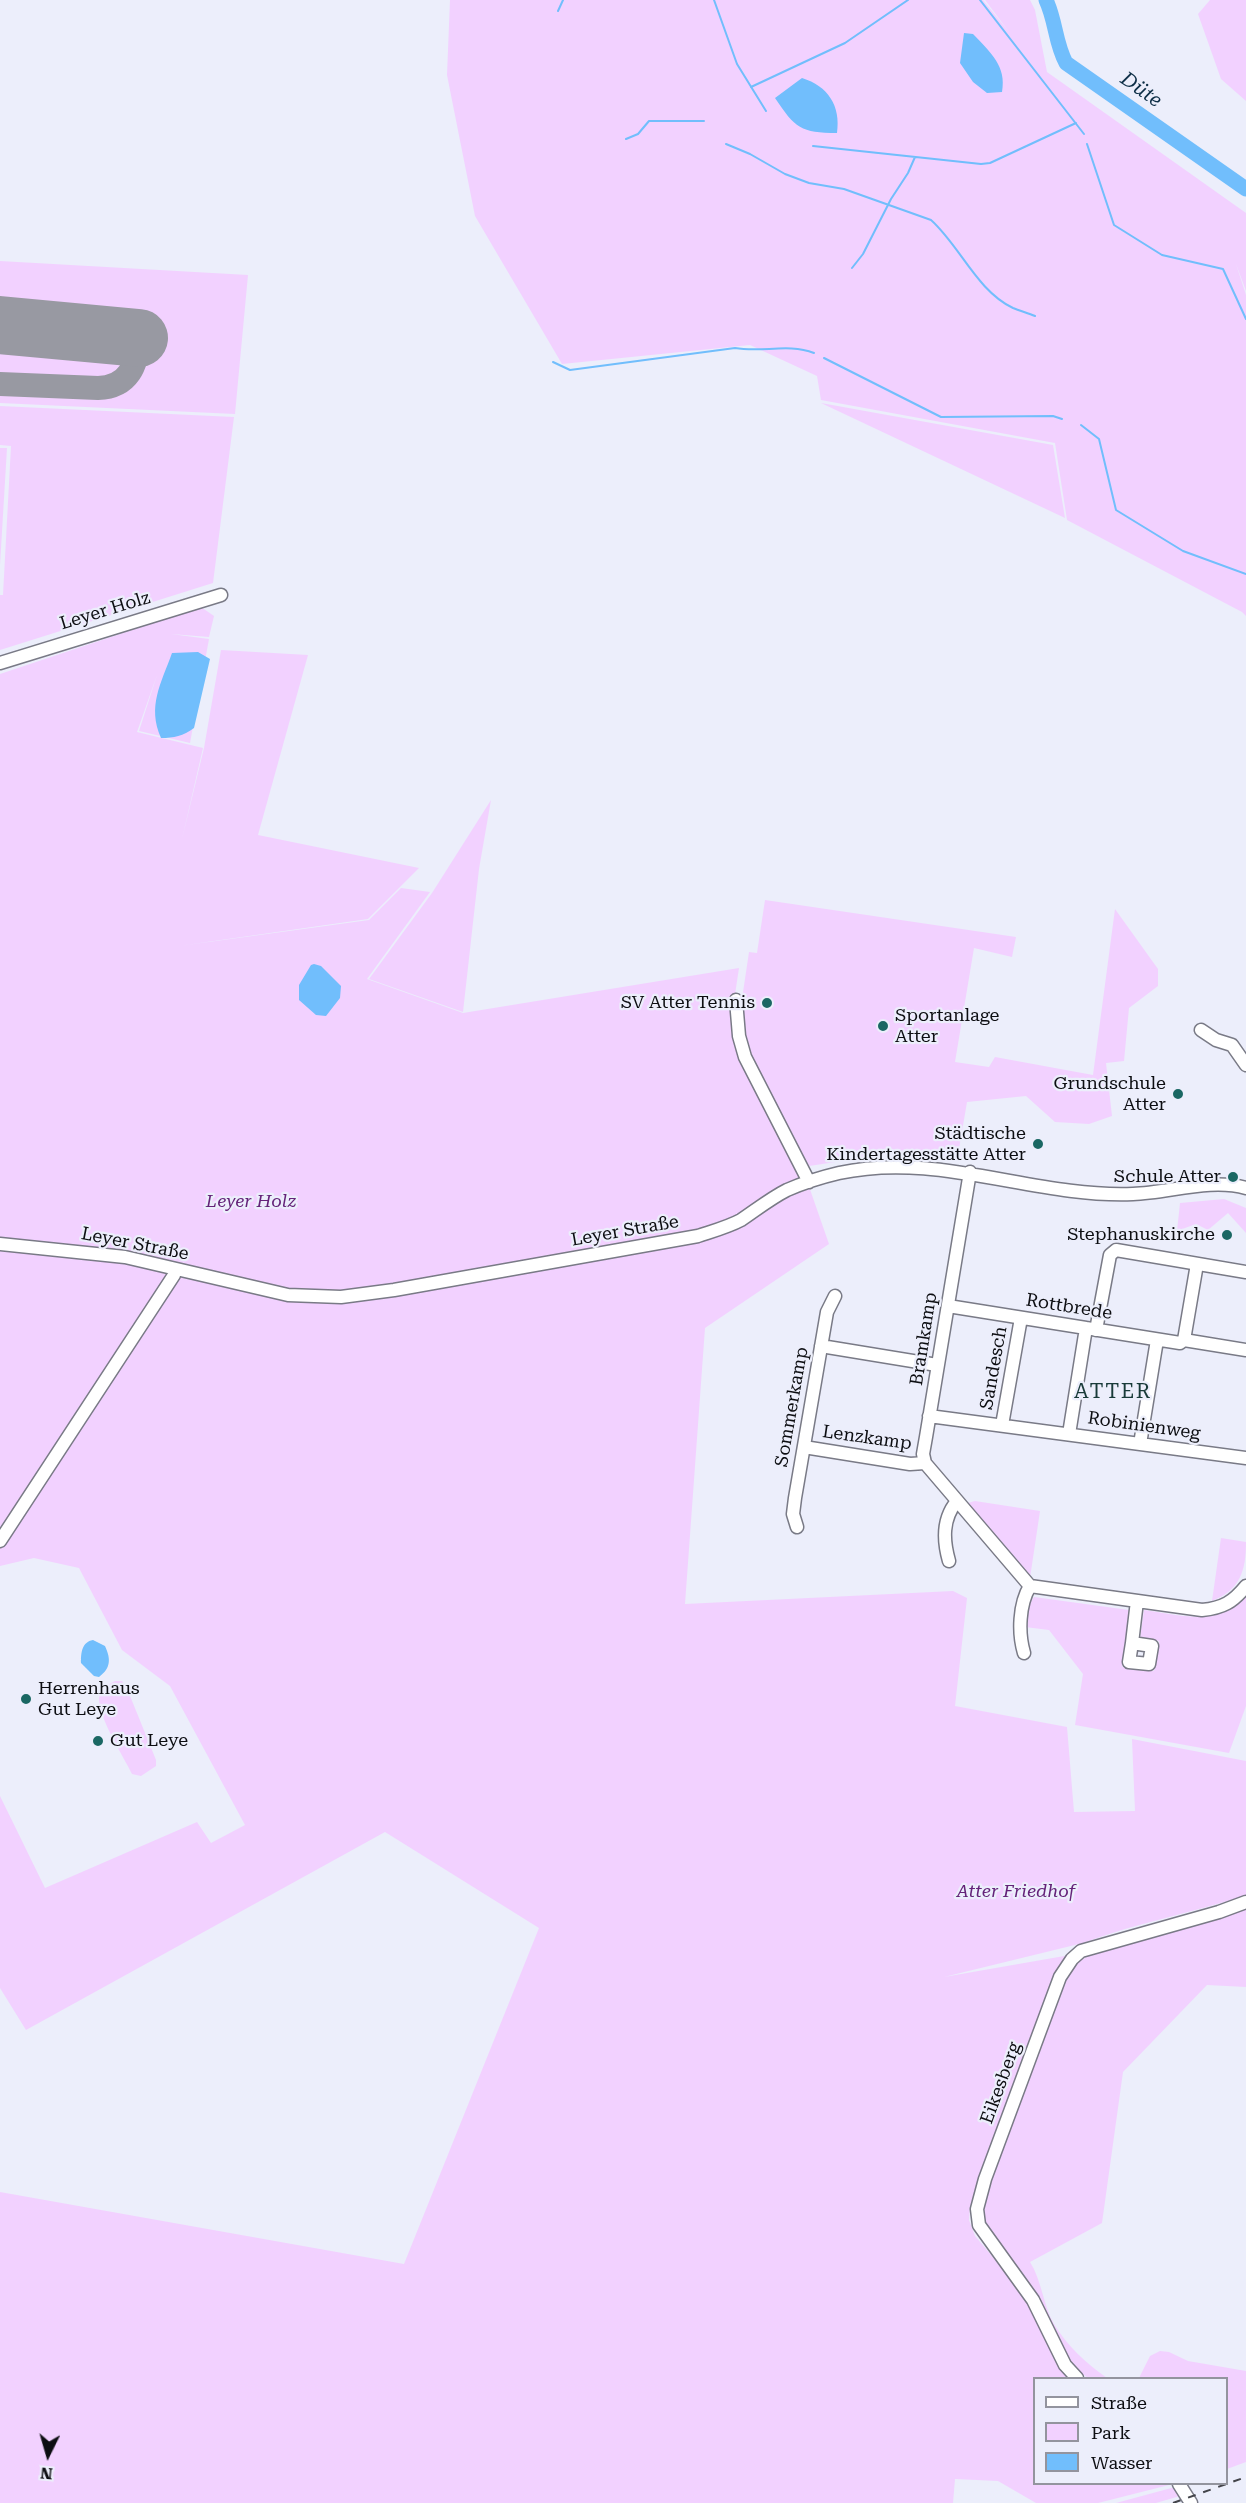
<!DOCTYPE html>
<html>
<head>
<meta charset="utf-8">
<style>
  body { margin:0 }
  #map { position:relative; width:1246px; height:2503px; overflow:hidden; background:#eceefb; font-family:"Roboto Serif",serif }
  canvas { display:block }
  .legend { position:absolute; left:1033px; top:2377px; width:195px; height:108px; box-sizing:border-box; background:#eceefb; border:2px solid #93949e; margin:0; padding:8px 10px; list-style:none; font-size:18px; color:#0d0e12 }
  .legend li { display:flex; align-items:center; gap:12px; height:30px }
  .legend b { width:30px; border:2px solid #93949e }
  .north { position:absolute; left:18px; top:2425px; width:60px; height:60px; -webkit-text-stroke:4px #eceefb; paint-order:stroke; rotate:185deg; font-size:16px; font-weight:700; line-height:24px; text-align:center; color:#0d0e12 }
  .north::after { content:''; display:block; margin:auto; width:21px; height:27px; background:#0d0e12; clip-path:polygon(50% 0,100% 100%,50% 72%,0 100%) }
</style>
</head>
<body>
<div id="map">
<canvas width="1246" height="2503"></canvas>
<ul class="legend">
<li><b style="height:8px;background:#fff"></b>Straße</li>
<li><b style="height:16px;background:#f2d1ff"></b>Park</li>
<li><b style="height:16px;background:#71befc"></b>Wasser</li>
</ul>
<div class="north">N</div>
</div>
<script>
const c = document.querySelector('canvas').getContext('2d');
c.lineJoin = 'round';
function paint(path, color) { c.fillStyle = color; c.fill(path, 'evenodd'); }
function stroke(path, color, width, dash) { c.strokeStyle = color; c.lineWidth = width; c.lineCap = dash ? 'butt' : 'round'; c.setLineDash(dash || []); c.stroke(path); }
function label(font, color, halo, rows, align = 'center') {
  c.font = font + ' "Roboto Serif",serif'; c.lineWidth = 4.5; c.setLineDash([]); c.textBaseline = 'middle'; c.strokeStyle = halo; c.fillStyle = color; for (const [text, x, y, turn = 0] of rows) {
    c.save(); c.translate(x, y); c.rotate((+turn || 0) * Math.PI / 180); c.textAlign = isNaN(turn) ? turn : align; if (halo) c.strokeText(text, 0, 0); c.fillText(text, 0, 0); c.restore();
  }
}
const green = new Path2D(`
  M 450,0 L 983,0 L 1009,32 L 985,0 L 1030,0 L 1035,10 L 1047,72 L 1246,213 L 1246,291 L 1236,264 L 1246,295 L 1246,616 L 1242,612 L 1067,520 L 1055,443 L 821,400 L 817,376 L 750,345 L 562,364 L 475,216 L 447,75 Z
  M 1210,0 L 1246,0 L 1246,101 L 1221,79 L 1198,14 Z
  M 0,261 L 248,275 L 235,414 L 0,403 L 0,389 L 98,393 C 121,392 140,377 149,355 C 152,347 152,336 153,327 L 0,312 Z
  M 0,338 L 123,349 L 127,360 L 126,371 L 119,378 L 106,383 L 0,380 Z
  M 821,403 L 1053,445 L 1065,518 Z
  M 0,406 L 234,417 L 213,583 L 0,650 L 0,595 L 3,595 L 11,446 L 0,445 Z
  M 0,448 L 7,448 L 0,565 Z
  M 201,607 L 214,616 L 209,637 L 171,634 L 209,639 L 190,743 L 139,731 L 157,675 L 137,732 L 203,748 L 182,839 L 204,748 L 221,650 L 308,655 L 258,835 L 419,868 L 368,919 L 179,946 L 369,920 L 401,888 L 430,892 L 367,979 L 463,1013 L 739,968 L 734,1001 L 737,1037 L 805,1175 L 829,1244 L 705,1328 L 685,1604 L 953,1591 L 967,1598 L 955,1706 L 1067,1727 L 1074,1812 L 1135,1811 L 1132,1739 L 1246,1761 L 1246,1895 C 1193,1913 1136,1923 1083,1943 L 944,1977 L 1070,1955 L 1051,1982 L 970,2206 L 969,2220 L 975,2236 L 992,2256 L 1010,2272 L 1071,2378 L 1034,2378 L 1034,2484 L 1173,2484 L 1098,2503 L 1036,2503 L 998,2481 L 955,2479 L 953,2503 L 0,2503 L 0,2192 L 404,2264 L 539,1928 L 385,1832 L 26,2030 L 0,1988 L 0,1796 L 45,1888 L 197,1822 L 211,1843 L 245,1825 L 170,1686 L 122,1650 L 79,1568 L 34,1558 L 0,1566 L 0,674 Z
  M 491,800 L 479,869 L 463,1012 L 369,979 L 432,893 Z
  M 765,900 L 1016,937 L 1012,957 L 974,948 L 955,1062 L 989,1067 L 995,1057 L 1093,1075 L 1115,909 L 1158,969 L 1158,986 L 1129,1008 L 1124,1061 L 1106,1063 L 1112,1116 L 1089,1124 L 1055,1122 L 1026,1096 L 967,1102 L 959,1149 L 964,1154 L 962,1160 L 889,1154 L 809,1166 L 749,1058 L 742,1024 L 745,1000 L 742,999 L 749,952 L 757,953 Z
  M 1224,1199 L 1246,1208 L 1246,1233 L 1228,1213 L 1208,1230 L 1196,1224 L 1177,1231 L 1180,1203 Z
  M 975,1501 L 1040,1511 L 1030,1578 L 964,1504 Z
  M 1221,1538 L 1246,1542 C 1246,1571 1240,1590 1212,1601 Z
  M 1034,1597 L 1129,1610 L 1122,1667 L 1154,1671 L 1159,1641 L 1140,1638 L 1144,1610 C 1180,1615 1218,1627 1246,1597 L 1246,1706 L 1229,1753 L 1075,1725 L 1083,1674 L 1049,1630 L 1025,1627 L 1028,1606 Z
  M 115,1681 L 122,1681 L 126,1686 L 156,1760 L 156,1766 L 141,1776 L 132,1774 C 124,1757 93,1710 100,1693 C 103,1687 109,1684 115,1681 Z
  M 1246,1907 L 1246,1987 L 1207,1985 L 1123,2072 L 1102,2223 L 1030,2262 C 1042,2281 1043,2305 1054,2324 C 1067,2346 1087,2364 1107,2378 L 1088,2378 L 1066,2362 L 986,2228 L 982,2212 L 985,2193 L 1065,1981 L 1077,1963 L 1094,1952 L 1226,1916 Z
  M 1160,2351 L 1169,2352 L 1188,2361 L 1246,2371 L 1246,2462 L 1227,2469 L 1226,2378 L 1139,2378 L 1150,2356 Z
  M 1175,2487 L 1180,2496 L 1156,2503 L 1116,2503 Z`);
const water = new Path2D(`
  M 964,33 L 973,34 C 990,52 1007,66 1002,92 L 987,93 L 973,82 L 960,63 Z
  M 802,78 C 828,86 841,106 837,133 C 801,133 795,128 775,98 Z
  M 198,652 L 210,659 L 194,728 C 183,736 174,738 161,738 C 147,706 161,684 172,653 Z
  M 314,964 L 321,966 L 341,986 L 340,998 L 326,1016 L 316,1015 L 299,1000 L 299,985 L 311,965 Z
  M 93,1640 L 105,1646 C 111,1659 111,1668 99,1677 L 94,1676 L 81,1663 C 81,1652 82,1642 93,1640 Z`);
const stream = new Path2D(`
  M 714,0 L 737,64 L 766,111
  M 980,0 L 1084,134
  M 558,11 L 563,0
  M 751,87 L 845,43 L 908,0
  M 626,139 L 638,134 L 649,121 L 704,121
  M 726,144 L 750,154 L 785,174 L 809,183 L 844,189 L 931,220 C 960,246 977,291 1013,308 C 1020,311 1028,313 1035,316
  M 1087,144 L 1114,225 L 1162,255 L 1223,269 L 1246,319
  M 813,146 L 981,164 L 990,163 L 1076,123
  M 852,268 L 863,254 L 891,199 L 908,173 L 915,157
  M 824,358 L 941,417 L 1053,416 L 1062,419
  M 553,362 L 570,370 L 735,348 C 762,353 788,343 814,353
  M 1081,425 L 1099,439 L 1116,510 L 1183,551 L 1246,574`);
const river = new Path2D(`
  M 1046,0 C 1056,21 1055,43 1066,63 L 1246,189`);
const taxiway = new Path2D(`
  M 0,384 L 98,388 C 129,387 137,365 139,338`);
const runway = new Path2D(`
  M 0,325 L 139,338`);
const minor = new Path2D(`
  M 0,663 L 221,595
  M 736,1000 L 739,1036 L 745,1057 L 809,1182
  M 1201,1030 L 1216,1040 L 1232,1045 L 1246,1065
  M 970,1172 L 926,1437 L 923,1454 L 925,1463 L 1030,1586 L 1202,1610 C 1223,1608 1233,1602 1246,1586
  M 0,1244 L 125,1257 L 288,1295 L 341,1297 L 394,1290 L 698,1236 C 713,1231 728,1227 741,1220 C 756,1210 771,1198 787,1190 C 803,1183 822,1177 839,1173 C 938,1151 1034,1198 1133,1194 C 1169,1193 1210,1178 1246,1188
  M 948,1306 L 1180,1343 L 1184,1340 L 1197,1264
  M 1096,1330 L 1110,1255 L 1116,1250 L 1246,1272
  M 1184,1340 L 1246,1350
  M 821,1346 L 937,1365
  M 929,1416 L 1246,1458
  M 1002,1425 L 1021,1318
  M 1069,1434 L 1086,1328
  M 1140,1444 L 1157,1340
  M 804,1447 L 910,1464 L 925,1463
  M 797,1527 L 793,1514 L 795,1498 L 827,1312 L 835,1296
  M 0,1541 L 174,1275
  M 949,1561 C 943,1540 942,1519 957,1501
  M 1132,1643 L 1129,1662 L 1149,1664 L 1152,1646 L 1132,1643 L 1137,1601
  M 1024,1653 C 1018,1633 1019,1604 1030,1586
  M 1077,2378 L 1065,2365 L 1033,2300 L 979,2225 L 977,2209 L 985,2179 L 1060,1977 L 1072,1959 L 1081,1951 L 1219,1912 L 1246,1902
  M 1179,2484 L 1191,2503`);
const rail = new Path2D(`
  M 1173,2503 L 1246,2477`);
const markers = [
  [767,1003,6,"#1a6763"],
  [883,1026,6,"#1a6763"],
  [1178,1094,6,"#1a6763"],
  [1038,1144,6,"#1a6763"],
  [1233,1177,6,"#1a6763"],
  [1227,1235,6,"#1a6763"],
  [26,1699,6,"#1a6763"],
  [98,1741,6,"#1a6763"]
];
const streetNames = [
  ["Leyer Holz",105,611,-17],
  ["Leyer Straße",625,1231,-10],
  ["Leyer Straße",135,1244,11],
  ["Rottbrede",1069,1307,9],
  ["Bramkamp",924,1339,-81],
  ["Sandesch",994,1368,-80],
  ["Sommerkamp",792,1407,-80],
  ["Robinienweg",1144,1426,8],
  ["Lenzkamp",867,1438,8],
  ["Eikesberg",1001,2083,-70]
];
const poiNames = [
  ["SV Atter Tennis",755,1003],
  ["Sportanlage",895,1016,"left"],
  ["Atter",895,1037,"left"],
  ["Grundschule",1166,1084],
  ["Atter",1166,1105],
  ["Städtische",1026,1134],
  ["Kindertagesstätte Atter",1026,1155],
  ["Schule Atter",1221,1177],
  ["Stephanuskirche",1215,1235],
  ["Herrenhaus",38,1689,"left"],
  ["Gut Leye",38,1710,"left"],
  ["Gut Leye",110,1741,"left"]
];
const parkNames = [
  ["Leyer Holz",251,1202],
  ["Atter Friedhof",1016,1892]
];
const waterNames = [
  ["Düte",1141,90,35]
];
const quarterNames = [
  ["ATTER",1113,1392]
];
paint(green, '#f2d1ff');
paint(water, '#71befc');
stroke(stream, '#71befc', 2);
stroke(river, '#71befc', 15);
stroke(taxiway, '#9899a2', 24);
stroke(runway, '#9899a2', 58);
stroke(minor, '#797a86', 15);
stroke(minor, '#fff', 12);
stroke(rail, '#43444a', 2, [8, 8]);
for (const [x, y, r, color] of markers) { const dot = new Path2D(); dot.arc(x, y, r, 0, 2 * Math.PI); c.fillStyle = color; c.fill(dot); stroke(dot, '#eceefb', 2); }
label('18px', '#0d0e12', '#eceefb', streetNames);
label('18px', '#0d0e12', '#eceefb', poiNames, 'right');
label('italic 18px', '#642379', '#eceefb', parkNames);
label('italic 20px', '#0d2e46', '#eceefb', waterNames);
c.letterSpacing = '1.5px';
label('21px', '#193b39', '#eceefb', quarterNames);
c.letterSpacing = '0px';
</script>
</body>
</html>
